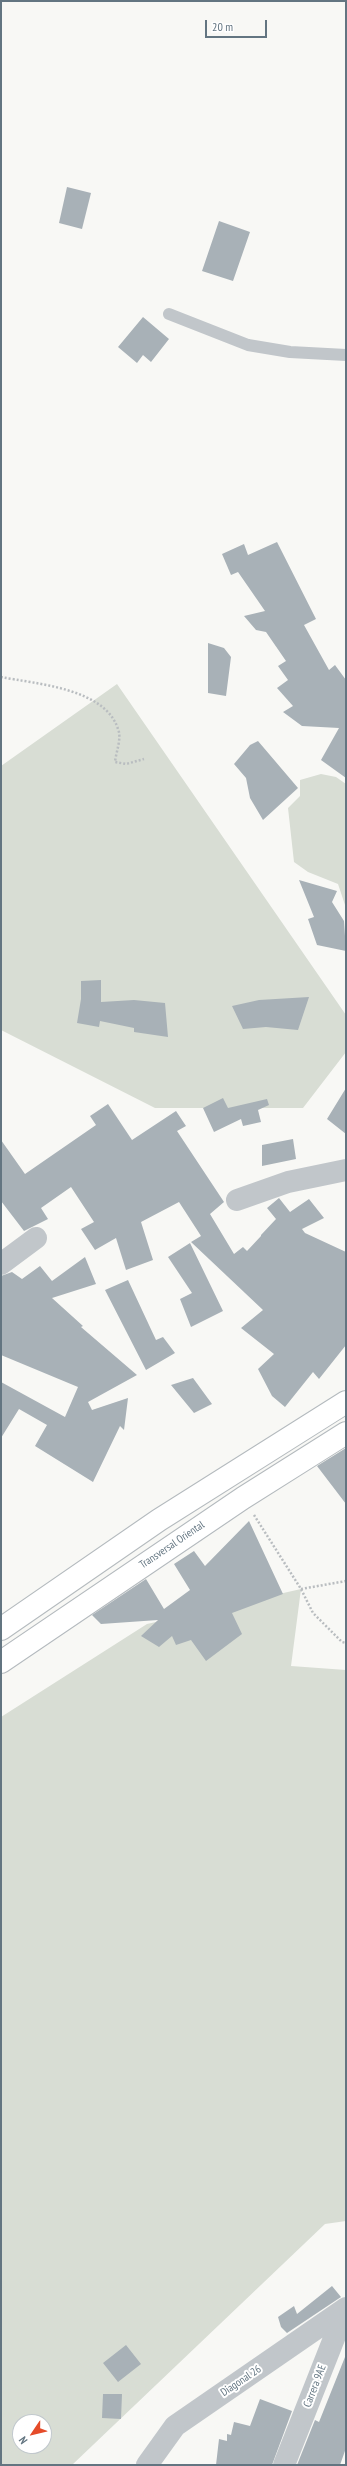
<!DOCTYPE html>
<html>
<head>
<meta charset="utf-8">
<style>
  body { margin:0 }
  #map { position:relative; width:347px; height:2466px; overflow:hidden; background:#f8f8f5; font-family:"PT Sans Narrow",sans-serif }
  canvas { display:block }
  .frame { position:absolute; inset:0; border:2px solid #637581; pointer-events:none }
  .north { position:absolute; left:12px; top:2414px; width:40px; height:40px; box-sizing:border-box; background:#fff; border:1px solid #c1c8cd; border-radius:50%; rotate:235deg; font-size:11px; font-weight:700; line-height:16px; text-align:center; color:#637581 }
  .north::after { content:''; display:block; margin:auto; width:14px; height:18px; background:#e54b29; clip-path:polygon(50% 0,100% 100%,50% 72%,0 100%) }
  .scale { position:absolute; left:205px; top:20px; width:62px; height:18px; box-sizing:border-box; border:2px solid #637581; border-top:0; padding-left:5px; font-size:12px; line-height:14px; white-space:nowrap; color:#637581; -webkit-text-stroke:3px #fff; paint-order:stroke }
</style>
</head>
<body>
<div id="map">
<canvas width="347" height="2466"></canvas>
<div class="frame"></div>
<div class="north">N</div>
<div class="scale">20 m</div>
</div>
<script>
const c = document.querySelector('canvas').getContext('2d');
c.lineJoin = 'round';
function paint(path, color) { c.fillStyle = color; c.fill(path, 'evenodd'); }
function stroke(path, color, width, dash) { c.strokeStyle = color; c.lineWidth = width; c.lineCap = dash ? 'butt' : 'round'; c.setLineDash(dash || []); c.stroke(path); }
function label(font, color, halo, rows, align = 'center') {
  c.font = font + ' "PT Sans Narrow",sans-serif'; c.lineWidth = 4; c.setLineDash([]); c.textBaseline = 'middle'; c.strokeStyle = halo; c.fillStyle = color; for (const [text, x, y, turn = 0] of rows) {
    c.save(); c.translate(x, y); c.rotate((+turn || 0) * Math.PI / 180); c.textAlign = isNaN(turn) ? turn : align; if (halo) c.strokeText(text, 0, 0); c.fillText(text, 0, 0); c.restore();
  }
}
const green = new Path2D(`
  M 117,684 L 346,1015 L 346,1052 L 303,1108 L 155,1108 L 1,1030 L 1,766 Z
  M 321,774 L 336,777 L 346,784 L 346,908 L 338,884 L 308,872 L 294,862 L 288,808 L 300,796 L 300,780 Z
  M 301,1589 L 291,1666 L 346,1670 L 346,2221 L 325,2224 L 72,2465 L 1,2465 L 1,1717 L 147,1624 ZM 20,2422 L 44,2422 L 44,2446 L 20,2446 Z`);
const building = new Path2D(`
  M 67,187 L 91,193 L 82,229 L 59,223 Z
  M 219,221 L 250,232 L 233,281 L 202,271 Z
  M 143,317 L 169,339 L 151,362 L 143,355 L 137,363 L 118,347 Z
  M 277,542 L 316,619 L 304,625 L 329,670 L 335,665 L 346,680 L 346,778 L 321,760 L 339,728 L 302,726 L 283,712 L 293,706 L 277,688 L 288,680 L 278,666 L 286,661 L 266,632 L 256,630 L 244,616 L 265,611 L 238,572 L 231,575 L 222,554 L 244,544 L 248,555 Z
  M 208,643 L 224,648 L 231,657 L 226,696 L 208,693 Z
  M 258,741 L 298,788 L 263,820 L 250,798 L 246,778 L 234,764 L 250,745 Z
  M 299,880 L 337,891 L 332,902 L 344,921 L 346,951 L 317,945 L 308,919 L 314,917 Z
  M 101,980 L 101,1002 L 134,1000 L 165,1003 L 168,1037 L 134,1032 L 134,1028 L 100,1021 L 99,1027 L 77,1023 L 81,999 L 81,981 Z
  M 309,997 L 298,1030 L 266,1027 L 243,1029 L 232,1006 L 259,1000 Z
  M 346,1088 L 346,1134 L 327,1119 Z
  M 223,1098 L 228,1108 L 267,1099 L 269,1105 L 258,1110 L 261,1122 L 243,1126 L 241,1119 L 214,1132 L 203,1108 Z
  M 108,1104 L 132,1140 L 176,1111 L 186,1126 L 177,1131 L 224,1202 L 210,1214 L 234,1254 L 243,1247 L 247,1251 L 261,1236 L 261,1238 L 261,1235 L 276,1219 L 267,1208 L 279,1198 L 290,1212 L 309,1199 L 324,1218 L 302,1229 L 305,1233 L 346,1252 L 346,1345 L 319,1379 L 313,1372 L 285,1407 L 272,1396 L 258,1369 L 274,1354 L 241,1328 L 263,1310 L 191,1242 L 201,1236 L 179,1202 L 141,1222 L 153,1260 L 126,1270 L 116,1238 L 95,1250 L 81,1229 L 94,1222 L 71,1187 L 41,1208 L 48,1219 L 24,1231 L 1,1201 L 1,1140 L 25,1174 L 96,1125 L 90,1116 Z
  M 293,1139 L 296,1159 L 262,1166 L 262,1145 Z
  M 190,1243 L 223,1311 L 191,1327 L 180,1299 L 192,1293 L 168,1257 Z
  M 85,1257 L 96,1284 L 52,1298 L 83,1326 L 81,1327 L 137,1375 L 88,1402 L 92,1410 L 128,1398 L 124,1430 L 120,1426 L 93,1482 L 35,1446 L 47,1425 L 19,1409 L 1,1438 L 1,1382 L 65,1417 L 78,1387 L 1,1355 L 1,1276 L 12,1272 L 22,1279 L 40,1266 L 52,1281 Z
  M 128,1280 L 156,1340 L 163,1337 L 175,1353 L 146,1370 L 105,1290 Z
  M 193,1378 L 212,1404 L 194,1413 L 171,1385 Z
  M 346,1448 L 346,1504 L 317,1466 Z
  M 249,1521 L 283,1594 L 232,1613 L 242,1634 L 206,1661 L 191,1640 L 176,1645 L 172,1636 L 159,1647 L 141,1636 L 158,1620 L 101,1624 L 92,1615 L 146,1579 L 164,1609 L 190,1590 L 174,1564 L 194,1551 L 205,1566 Z
  M 332,2286 L 341,2297 L 287,2333 L 281,2327 L 278,2317 L 294,2306 L 297,2314 Z
  M 126,2345 L 141,2364 L 118,2382 L 103,2363 Z
  M 345,2357 L 346,2448 L 340,2465 L 297,2465 L 315,2420 L 319,2422 Z
  M 103,2394 L 122,2394 L 121,2419 L 102,2418 Z
  M 260,2399 L 292,2411 L 272,2465 L 216,2465 L 219,2439 L 227,2441 L 227,2434 L 231,2435 L 234,2422 L 250,2426 Z`);
const path = new Path2D(`
  M 1,677 C 36,684 105,688 118,729 C 122,738 116,752 115,762 L 126,764 L 144,759
  M 254,1515 L 301,1589 L 313,1613 L 342,1642 L 346,1643
  M 301,1589 L 346,1581`);
const lane = new Path2D(`
  M 169,314 L 248,345 L 290,352 L 346,355`);
const street = new Path2D(`
  M 237,1200 L 288,1182 L 346,1170
  M 1,1264 L 36,1238
  M 147,2465 L 175,2426 L 346,2308
  M 284,2465 L 346,2308`);
const secondary = new Path2D(`
  M 1,1629 L 159,1520 L 346,1402
  M 1,1662 L 243,1498 L 346,1433`);
const streetNames = [
  ["Transversal Oriental",172,1545,-34],
  ["Diagonal 26",241,2381,-34],
  ["Carrera 9AE",315,2386,-69]
];
paint(green, '#d8ddd4');
paint(building, '#a8b1b7');
stroke(secondary, '#b4babe', 24);
stroke(path, '#b9bdc0', 2.5, [2, 2]);
stroke(lane, '#c1c6ca', 12);
stroke(street, '#c1c6ca', 22);
stroke(secondary, '#fff', 22);
label('11px', '#637581', '#fff', streetNames);
</script>
</body>
</html>
